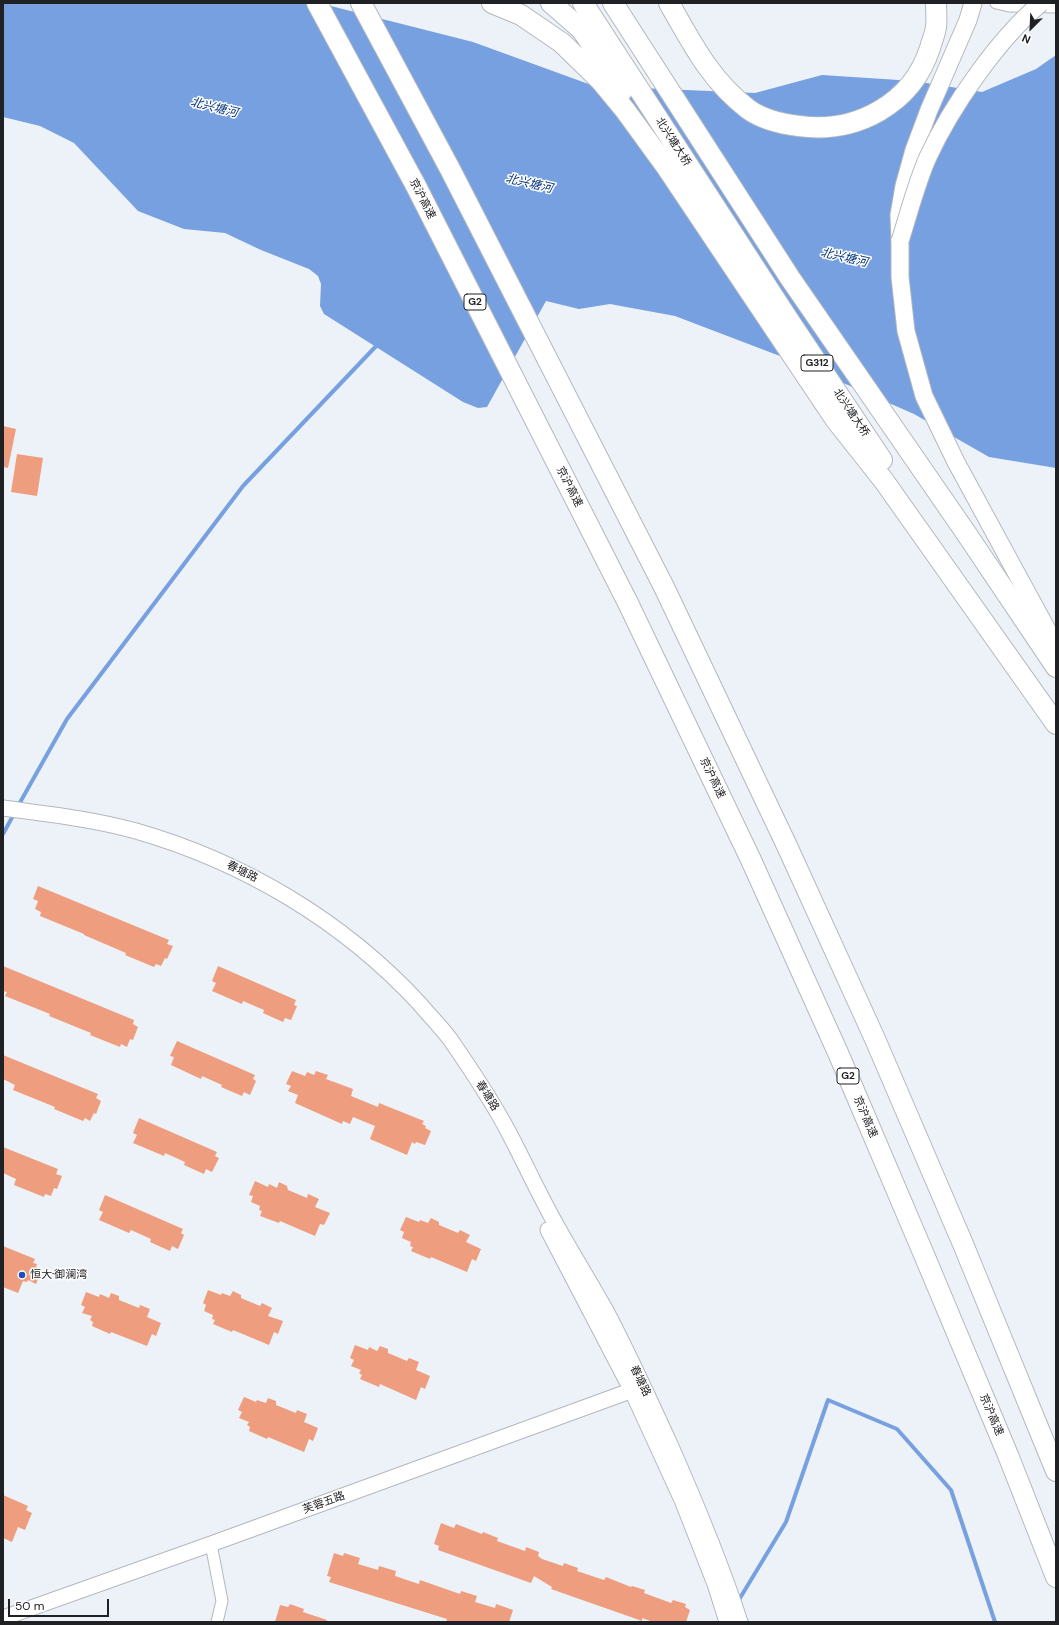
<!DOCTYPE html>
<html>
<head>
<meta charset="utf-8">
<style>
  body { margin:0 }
  #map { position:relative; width:1059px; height:1625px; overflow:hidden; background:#edf2f8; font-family:"DM Sans",sans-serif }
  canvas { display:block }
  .frame { position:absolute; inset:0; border:4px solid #202124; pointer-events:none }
  .north { position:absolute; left:1011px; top:8px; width:40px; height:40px; -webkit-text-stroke:3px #fff; paint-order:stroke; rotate:204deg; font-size:11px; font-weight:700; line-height:16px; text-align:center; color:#202124 }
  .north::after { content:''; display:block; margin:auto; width:14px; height:18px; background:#202124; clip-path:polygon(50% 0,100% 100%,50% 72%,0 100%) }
  .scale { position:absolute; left:8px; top:1599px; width:101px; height:18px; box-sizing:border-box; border:2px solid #202124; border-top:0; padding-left:5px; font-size:12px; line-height:14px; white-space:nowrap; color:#202124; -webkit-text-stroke:3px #fff; paint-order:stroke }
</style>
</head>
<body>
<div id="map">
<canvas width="1059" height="1625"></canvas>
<div class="frame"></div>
<div class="north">N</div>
<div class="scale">50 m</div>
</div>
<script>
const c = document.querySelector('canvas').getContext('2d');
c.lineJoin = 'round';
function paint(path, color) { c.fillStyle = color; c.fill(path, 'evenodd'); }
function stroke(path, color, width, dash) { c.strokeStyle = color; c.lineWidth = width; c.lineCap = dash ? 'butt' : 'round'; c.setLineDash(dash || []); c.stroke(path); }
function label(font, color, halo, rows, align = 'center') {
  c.font = font + ' "DM Sans","Noto Sans SC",sans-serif'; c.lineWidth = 3; c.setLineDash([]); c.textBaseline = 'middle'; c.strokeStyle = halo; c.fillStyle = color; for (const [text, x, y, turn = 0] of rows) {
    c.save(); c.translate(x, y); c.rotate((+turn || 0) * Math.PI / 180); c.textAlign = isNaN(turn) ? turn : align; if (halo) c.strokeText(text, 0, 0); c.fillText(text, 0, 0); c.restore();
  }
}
const water = new Path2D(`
  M 3,3 L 319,3 L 473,42 L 594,86 L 755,93 L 822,75 L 914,81 L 982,92 L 1036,69 L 1056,55 L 1056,468 L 989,457 L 914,414 L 793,361 L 675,316 L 610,304 L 579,309 L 546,301 L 487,407 L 478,408 L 463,402 L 324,314 L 320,306 L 321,284 L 318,276 L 309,269 L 261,250 L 225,233 L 184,229 L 138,211 L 74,143 L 40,126 L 3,117 Z`);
const stream = new Path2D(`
  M 18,806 L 67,719 L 243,486 L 379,343
  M 3,834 L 15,812
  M 737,1603 L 786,1522 L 828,1400 L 897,1429 L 951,1490 L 995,1622`);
const building = new Path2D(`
  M 3,426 L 16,429 L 8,468 L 3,467 Z
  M 17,454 L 43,458 L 37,496 L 11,492 Z
  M 38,886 L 169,940 L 167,944 L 173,946 L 167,959 L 165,958 L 161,966 L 156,964 L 154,967 L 125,955 L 126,953 L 84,935 L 84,934 L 40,916 L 41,912 L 35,909 L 38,901 L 33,899 Z
  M 3,966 L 134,1020 L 133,1024 L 138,1027 L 133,1040 L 130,1039 L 127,1047 L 121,1044 L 120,1047 L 90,1035 L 91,1033 L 49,1016 L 50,1014 L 5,996 L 7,992 L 3,991 Z
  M 218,966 L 296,1000 L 294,1005 L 297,1006 L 291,1020 L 285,1018 L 283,1022 L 263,1013 L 264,1010 L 243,1001 L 242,1004 L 212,991 L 216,983 L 212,981 Z
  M 177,1041 L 255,1075 L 253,1079 L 256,1081 L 250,1095 L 244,1092 L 242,1096 L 221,1087 L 222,1085 L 202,1076 L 201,1079 L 171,1065 L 174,1057 L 170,1056 Z
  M 3,1055 L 98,1094 L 96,1098 L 101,1101 L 96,1114 L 94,1113 L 90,1121 L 85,1118 L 83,1121 L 54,1109 L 55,1107 L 13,1090 L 15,1085 L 3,1079 Z
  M 292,1071 L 305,1076 L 307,1072 L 314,1075 L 316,1071 L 328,1075 L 326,1079 L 353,1089 L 351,1096 L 378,1107 L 379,1103 L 424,1121 L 422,1124 L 426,1126 L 425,1128 L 431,1131 L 425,1145 L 416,1142 L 415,1144 L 412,1142 L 407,1155 L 370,1139 L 375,1126 L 353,1117 L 350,1124 L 343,1121 L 342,1124 L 295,1103 L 298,1095 L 288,1091 L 291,1086 L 286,1084 Z
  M 139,1118 L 217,1152 L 215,1156 L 219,1158 L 212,1172 L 206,1169 L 204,1174 L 184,1165 L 185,1162 L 165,1153 L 164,1156 L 133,1143 L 137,1135 L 133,1133 Z
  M 3,1147 L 58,1169 L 56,1174 L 62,1176 L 57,1189 L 54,1188 L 51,1196 L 45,1194 L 44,1197 L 14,1185 L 16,1179 L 3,1173 Z
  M 255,1181 L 268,1187 L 269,1184 L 277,1188 L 279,1182 L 287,1186 L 288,1190 L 307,1198 L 308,1194 L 319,1199 L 315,1207 L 330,1213 L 324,1225 L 320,1224 L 315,1236 L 280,1221 L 279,1223 L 260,1216 L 262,1211 L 259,1210 L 260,1206 L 251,1202 L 253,1196 L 249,1195 Z
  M 105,1195 L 183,1229 L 181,1233 L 184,1235 L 178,1249 L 172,1246 L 170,1251 L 150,1242 L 151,1239 L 131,1230 L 129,1233 L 99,1220 L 103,1212 L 99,1210 Z
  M 406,1217 L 419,1222 L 420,1220 L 428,1223 L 431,1218 L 439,1222 L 439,1225 L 458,1233 L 460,1230 L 470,1235 L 466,1242 L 481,1249 L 476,1261 L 472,1259 L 467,1272 L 431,1257 L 430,1259 L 411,1251 L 413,1247 L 410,1246 L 411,1242 L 402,1238 L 404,1232 L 400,1230 Z
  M 3,1246 L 35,1259 L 33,1263 L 37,1264 L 36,1267 L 42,1269 L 36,1284 L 28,1280 L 27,1282 L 23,1281 L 18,1293 L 3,1287 Z
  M 208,1290 L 221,1295 L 222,1293 L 230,1296 L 233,1291 L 241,1295 L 241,1298 L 260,1306 L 262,1303 L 272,1308 L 268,1316 L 283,1321 L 278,1334 L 274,1332 L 269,1345 L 233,1330 L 232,1332 L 213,1324 L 215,1320 L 212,1319 L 213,1315 L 204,1311 L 206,1305 L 203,1303 Z
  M 86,1292 L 99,1297 L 100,1294 L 109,1298 L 111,1293 L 119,1296 L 119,1300 L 139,1308 L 140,1305 L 150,1309 L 147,1317 L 161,1323 L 156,1336 L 152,1334 L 147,1346 L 111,1332 L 110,1334 L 92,1326 L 93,1322 L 90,1320 L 92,1316 L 82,1313 L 85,1307 L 81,1305 Z
  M 355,1345 L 368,1350 L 369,1347 L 377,1351 L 380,1346 L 388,1349 L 388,1353 L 407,1361 L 409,1358 L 419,1362 L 416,1370 L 430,1376 L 425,1389 L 421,1387 L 416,1400 L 380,1384 L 379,1387 L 360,1379 L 362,1375 L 359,1373 L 361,1370 L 351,1366 L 354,1360 L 350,1358 Z
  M 244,1397 L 256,1402 L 257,1400 L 266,1403 L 268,1398 L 276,1401 L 276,1405 L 296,1413 L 297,1410 L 307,1414 L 304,1422 L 318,1428 L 313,1441 L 309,1439 L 304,1452 L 268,1437 L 267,1439 L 249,1431 L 250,1427 L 247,1425 L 249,1422 L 239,1418 L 242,1412 L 238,1410 Z
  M 3,1495 L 28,1506 L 26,1510 L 32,1513 L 25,1530 L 18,1527 L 12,1542 L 3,1538 Z
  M 441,1523 L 454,1528 L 456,1524 L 482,1534 L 483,1532 L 498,1538 L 497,1541 L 525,1551 L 526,1547 L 539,1552 L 538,1556 L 542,1559 L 563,1566 L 564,1563 L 578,1568 L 577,1571 L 604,1580 L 606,1577 L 631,1587 L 632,1586 L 645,1590 L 644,1593 L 671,1603 L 673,1600 L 686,1604 L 685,1607 L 690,1610 L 686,1622 L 653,1622 L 642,1618 L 642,1621 L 551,1589 L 552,1587 L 534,1576 L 531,1583 L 438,1550 L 439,1546 L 434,1544 Z
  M 334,1553 L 343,1556 L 344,1553 L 360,1558 L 358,1564 L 378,1570 L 379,1566 L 396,1571 L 395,1576 L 419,1584 L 420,1580 L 460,1594 L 461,1591 L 477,1596 L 475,1602 L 495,1608 L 496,1604 L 513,1610 L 509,1622 L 446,1622 L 447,1619 L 329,1582 L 331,1577 L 327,1576 Z
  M 290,1604 L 304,1609 L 303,1612 L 327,1620 L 326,1622 L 275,1622 L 280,1605 L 288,1607 Z`);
const street = new Path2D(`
  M 996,3 L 1009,6 L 1056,7
  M 211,1544 L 222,1601 L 217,1622`);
const secondary = new Path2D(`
  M 3,808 C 47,814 93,819 136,831 C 244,862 343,921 419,1003 C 429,1015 440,1026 450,1039 C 470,1068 493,1102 509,1133 C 526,1165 540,1197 558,1228 C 573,1255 590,1282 605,1309 C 628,1352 648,1397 669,1442 C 695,1501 720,1560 740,1622
  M 548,1230 L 632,1391 L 682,1500 L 715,1584 L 727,1622
  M 3,1618 L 211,1544 L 641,1387`);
const primary = new Path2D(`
  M 973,3 L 968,20 L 929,110 L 914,150 L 904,186 L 899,215 L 900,241 L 900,277 L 906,331 L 924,396 L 956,462 L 1056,646`);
const highway = new Path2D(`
  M 317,3 L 416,186 L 628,603 L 751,860 L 839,1055 L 925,1257 L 1008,1455 L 1056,1577
  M 361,3 L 450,169 L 664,587 L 787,846 L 875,1039 L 963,1244 L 1056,1471
  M 492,3 L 521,15 L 562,43 L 601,81 L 625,110 L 665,165 L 835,419 L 884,481 L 1056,724
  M 551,3 L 582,30 L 622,91
  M 583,3 L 786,316 L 882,460
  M 613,3 L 790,278 L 966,533 L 1056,667
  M 669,3 C 692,43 710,80 748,109 C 763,120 782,124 799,126 C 856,134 912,104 930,48 C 932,41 935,34 936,27 C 937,19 936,11 936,3`);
const primaryBridge = new Path2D(`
  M 900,241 C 909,213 916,184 928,157 C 951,107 998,39 1041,3`);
const markers = [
  [22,1275,4,"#204fbd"]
];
const shields = [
  [475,302,22],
  [817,363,32],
  [848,1076,22]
];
const shieldNames = [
  ["G2",475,302],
  ["G312",817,363],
  ["G2",848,1076]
];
const streetNames = [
  ["北兴塘大桥",673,142,57],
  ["京沪高速",422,199,63],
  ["北兴塘大桥",851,413,56],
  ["京沪高速",569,487,63],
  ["京沪高速",712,778,64],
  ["春塘路",242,872,26],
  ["春塘路",487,1096,58],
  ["京沪高速",865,1117,67],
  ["春塘路",640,1381,64],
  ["京沪高速",991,1415,67],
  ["芙蓉五路",324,1503,-20]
];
const poiNames = [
  ["恒大·御澜湾",30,1275]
];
const waterNames = [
  ["北兴塘河",214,108,14],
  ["北兴塘河",529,184,13],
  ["北兴塘河",844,258,13]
];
paint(water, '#77a0e1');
stroke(stream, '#77a0e1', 4);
paint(building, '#ee9e7e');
stroke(street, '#b3b8be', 13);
stroke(secondary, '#b3b8be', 17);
stroke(primary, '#b3b8be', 19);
stroke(highway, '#b3b8be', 22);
stroke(street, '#fff', 11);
stroke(secondary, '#fff', 15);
stroke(primary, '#fff', 17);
stroke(highway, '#fff', 20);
stroke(primaryBridge, '#b3b8be', 19, []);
stroke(primaryBridge, '#fff', 17);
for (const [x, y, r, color] of markers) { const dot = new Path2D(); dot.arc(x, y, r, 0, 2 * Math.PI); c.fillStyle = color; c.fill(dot); stroke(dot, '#fff', 1.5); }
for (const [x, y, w] of shields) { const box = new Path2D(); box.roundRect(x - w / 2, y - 8, w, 16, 3); c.fillStyle = '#fff'; c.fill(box); stroke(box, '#202124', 1); }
label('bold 10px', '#202124', null, shieldNames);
label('11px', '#202124', '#fff', streetNames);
label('11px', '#202124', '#fff', poiNames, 'left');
label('italic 12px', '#00327c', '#fff', waterNames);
</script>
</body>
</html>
